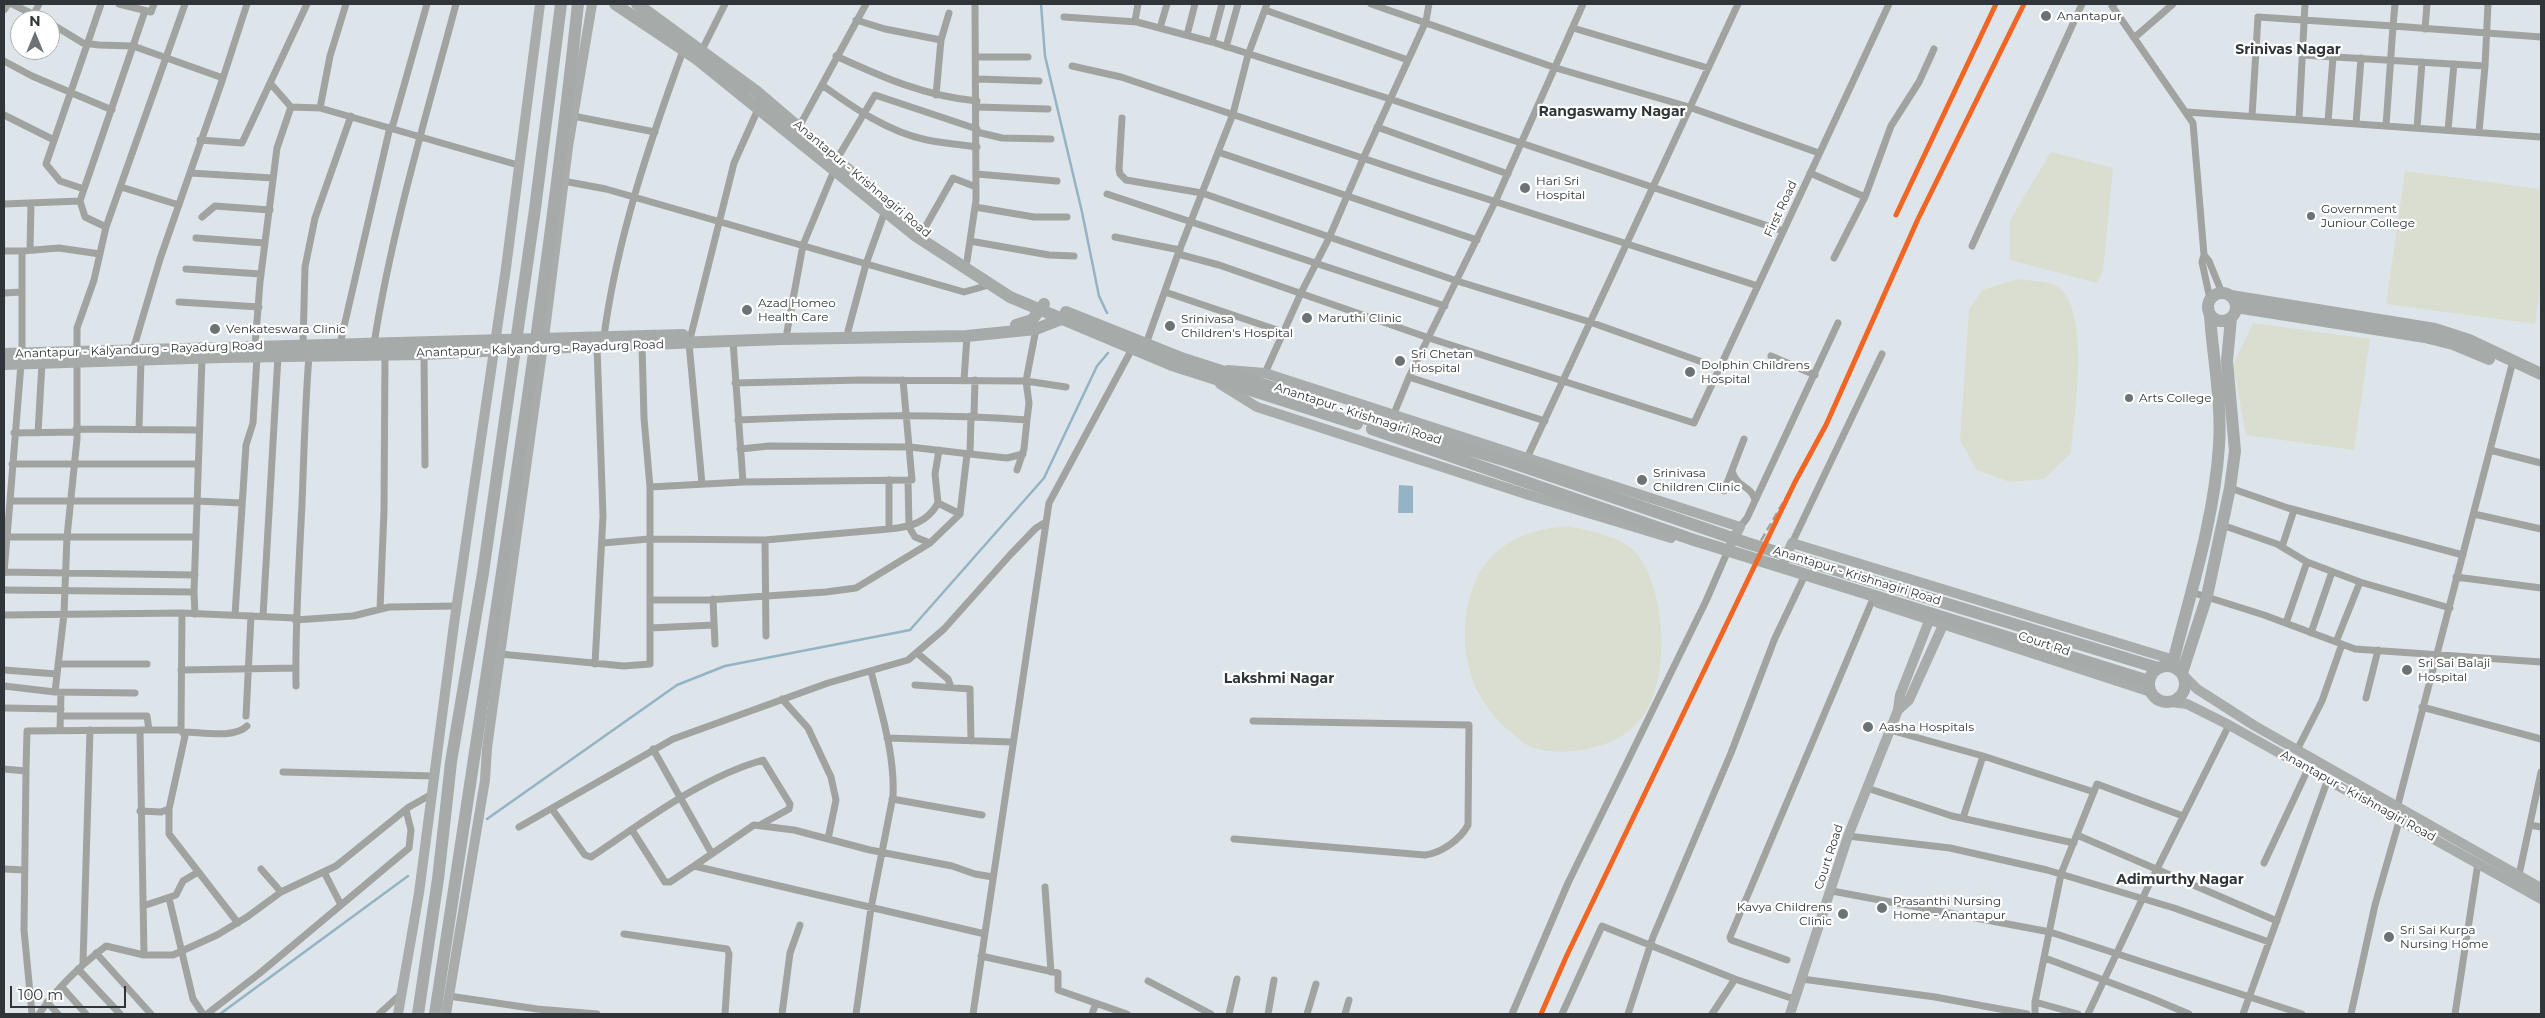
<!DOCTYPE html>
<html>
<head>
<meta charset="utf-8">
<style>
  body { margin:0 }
  #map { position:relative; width:2545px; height:1018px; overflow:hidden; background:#dde5ea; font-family:Montserrat,sans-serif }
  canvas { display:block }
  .frame { position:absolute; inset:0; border:5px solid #2f3538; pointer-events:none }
  .north { position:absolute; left:10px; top:10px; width:50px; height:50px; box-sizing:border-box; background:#fff; border:1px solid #acaeaf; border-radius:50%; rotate:0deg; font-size:14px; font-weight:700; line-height:20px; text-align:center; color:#2f3538 }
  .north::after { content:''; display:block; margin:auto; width:18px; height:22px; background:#6c7376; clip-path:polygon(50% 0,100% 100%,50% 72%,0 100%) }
  .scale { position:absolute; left:10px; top:986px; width:116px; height:22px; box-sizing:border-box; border:2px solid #2f3538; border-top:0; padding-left:6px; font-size:15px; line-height:18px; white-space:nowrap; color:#2f3538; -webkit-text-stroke:4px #fff; paint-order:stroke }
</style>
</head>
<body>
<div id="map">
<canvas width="2545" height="1018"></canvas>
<div class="frame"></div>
<div class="north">N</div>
<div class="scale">100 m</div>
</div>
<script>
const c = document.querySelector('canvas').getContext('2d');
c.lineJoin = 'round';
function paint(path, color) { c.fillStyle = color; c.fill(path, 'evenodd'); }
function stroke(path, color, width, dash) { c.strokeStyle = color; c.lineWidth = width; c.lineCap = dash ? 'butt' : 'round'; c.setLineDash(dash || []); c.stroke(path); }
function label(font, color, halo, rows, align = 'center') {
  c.font = font + ' Montserrat,sans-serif'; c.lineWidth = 4.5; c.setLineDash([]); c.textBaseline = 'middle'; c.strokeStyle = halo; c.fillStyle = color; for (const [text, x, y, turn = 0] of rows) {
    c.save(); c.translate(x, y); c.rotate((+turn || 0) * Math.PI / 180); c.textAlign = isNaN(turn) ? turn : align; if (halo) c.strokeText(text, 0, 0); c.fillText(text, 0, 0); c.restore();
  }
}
const green = new Path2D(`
  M 2051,152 L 2113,168 L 2103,271 L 2097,283 L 2010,260 L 2010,220 Z
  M 2405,171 L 2541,189 L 2541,280 L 2535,324 L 2386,304 Z
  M 2018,279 C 2029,281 2047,281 2056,286 C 2092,305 2074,418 2071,453 L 2044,479 L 2010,482 L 1977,470 L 1960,440 L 1969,310 L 1982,290 Z
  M 2253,323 L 2370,339 L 2354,450 L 2246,435 L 2233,365 Z
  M 1568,526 C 1590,531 1622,536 1637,554 C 1667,592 1671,681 1641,719 C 1626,737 1609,744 1587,749 C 1568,753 1550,753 1531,747 C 1525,745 1518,738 1513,734 C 1499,723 1487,709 1479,694 C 1456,651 1460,578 1501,548 C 1521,533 1544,528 1568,526 Z`);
const water = new Path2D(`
  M 1399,485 L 1413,486 L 1413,513 L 1398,513 Z`);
const stream = new Path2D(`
  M 1041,4 L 1045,56 L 1082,212 L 1099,296 L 1107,313
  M 487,819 L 677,685 L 725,666 L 910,630 L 1044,478 L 1097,366 L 1108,353
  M 220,1014 L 408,876`);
const street = new Path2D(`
  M 12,4 L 45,20
  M 119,4 L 151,12 L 154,4
  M 346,4 L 330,56 L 320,108 L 518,165
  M 1371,4 L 1556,68 L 1689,107 L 1819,153
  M 2114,4 L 2112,6 L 2193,123 L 2204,255 L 2202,262 L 2210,299
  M 2395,4 L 2393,26 L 2541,37
  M 4,10 L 8,4
  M 1265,10 L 1408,60
  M 34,14 L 39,4
  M 1064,17 L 1137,22 L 1212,42 L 1390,99 L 1783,231
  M 856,20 L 885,29 L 941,40
  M 1135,21 L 1138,4
  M 50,23 L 83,43 L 99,45 L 133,46 L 223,78 L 160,259 L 133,350
  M 1160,28 L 1167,4
  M 1573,28 L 1708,68
  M 2425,29 L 2427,4
  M 1187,35 L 1195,4
  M 2134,38 L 2173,4
  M 1212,42 L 1222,4
  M 1226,47 L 1238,4
  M 701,52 L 725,4
  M 2302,55 L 2485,66
  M 836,56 C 884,78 925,96 977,101
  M 976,57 L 1028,57
  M 4,61 L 32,76 L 112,110
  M 1072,66 L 1121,77 L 1428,180 L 1758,286
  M 223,78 L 247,4
  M 977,79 L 1039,81
  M 271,84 L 291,107
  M 822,85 C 854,108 888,132 927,140 C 944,143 961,145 977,147
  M 936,95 L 941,40 L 949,13
  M 977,107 L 1048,109
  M 2187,112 L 2541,137
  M 4,115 L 54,140
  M 573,116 L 655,132
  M 2252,116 L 2258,17 L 2393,26 L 2386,126
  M 1122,118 L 1119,169 L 1120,174 L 1126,180 L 1202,193 L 1457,281 L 1590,322 L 1719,368
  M 2299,119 L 2305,4
  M 2328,122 L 2333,57
  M 2356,124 L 2361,58
  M 799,127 L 866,4
  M 1377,127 L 1508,174
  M 392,128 L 427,4
  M 2417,128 L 2422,62
  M 2448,130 L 2454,64
  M 977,132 L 1002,138 L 1051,139
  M 2479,132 L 2485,66 L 2488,4
  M 200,140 L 242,143 L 307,4
  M 1218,152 L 1477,240
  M 837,159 L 875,95 L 977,129
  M 190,173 L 273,178
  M 1810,173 L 1865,197
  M 977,174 L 1057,181
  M 563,181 L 606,189 L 964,292 L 989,285
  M 121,187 L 179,205
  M 84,189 L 145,11
  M 1107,194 L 1445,306
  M 4,204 L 80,201
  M 975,207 L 1034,217 L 1067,217
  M 202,217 L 215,206 L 270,210
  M 106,227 L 185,4
  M 923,231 L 953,178 L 976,187
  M 1115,237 L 1180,250
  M 196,238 L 265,243
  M 970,241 L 1049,255 L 1074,256
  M 1972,246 L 2082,4
  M 30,250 L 31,203
  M 4,251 L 22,251
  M 1178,254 L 1219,265 L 1429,338 L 1694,423 L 1889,4
  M 2204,255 L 2209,261 L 2222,293
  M 1834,258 L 1865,197 L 1891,126 L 1919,82 L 1934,49
  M 967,261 L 976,200 L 975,4
  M 186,269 L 261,274
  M 1165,292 L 1283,332
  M 4,293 L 22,292
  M 179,302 L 259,307
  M 848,331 L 866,264 L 885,211
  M 787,332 L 803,245 L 835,168
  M 691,335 L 734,163 L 759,107
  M 604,336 C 617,238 650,141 684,48
  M 733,341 L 743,482 L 912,480 L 903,380
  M 689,343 L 702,484
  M 340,344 L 390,127
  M 374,344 C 392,228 426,117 456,4
  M 1146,344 L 1178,254 L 1233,114 L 1248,55 L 1267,4
  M 303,346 L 305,267 L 315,218 L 351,116
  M 255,347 L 260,282 L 277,148 L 291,107 L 320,108
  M 77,352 L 77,328 L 94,280 L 106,227 L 85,217 L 80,201 L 84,189 L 60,181 L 46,164 L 101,4
  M 22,353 L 22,251 L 59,248 L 100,254
  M 424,354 L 425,465
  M 1771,356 L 1815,375
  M 77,362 L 77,439 L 67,537 L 64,614 L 55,692 L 135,693
  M 21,364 L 10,501 L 196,501 L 242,503
  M 1265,373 L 1301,293 L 1329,238 L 1363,159 L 1426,21 L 1429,4
  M 1409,377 L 1545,421
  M 964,380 L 967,336
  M 735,383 L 861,380 L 1026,381 L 1036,329
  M 974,416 L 975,380
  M 1393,416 L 1409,377 L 1495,202 L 1583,4
  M 738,420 C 834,416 930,413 1027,420 L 1029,403 L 1026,381 L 1066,387
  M 76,429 L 198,430
  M 139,430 L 141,360
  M 14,433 L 77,432
  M 38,433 L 42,363
  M 740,449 L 769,446 L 910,447 L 970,454 L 971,416
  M 2490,450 L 2541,463
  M 970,454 L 1007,458 L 1023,454
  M 1527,458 L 1738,4
  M 12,464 L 197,464
  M 1017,470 L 1024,449 L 1027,420
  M 1732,471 C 1737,488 1751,485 1755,500
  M 908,480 L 909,527 L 915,537 L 930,543
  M 650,487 L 743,482
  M 2230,488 L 2288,508 L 2463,555
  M 1724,491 L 1744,439
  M 960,514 L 967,454
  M 2474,514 L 2541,529
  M 2222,525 L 2277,544 L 2307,562 L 2360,582 L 2450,608
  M 1740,527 L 1747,518 L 1838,323
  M 889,529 C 910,527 927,523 938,503
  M 7,537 L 195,537
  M 765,540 L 889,529 L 889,480
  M 603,543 L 649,539 L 765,540 L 766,636
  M 1792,543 L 1882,354
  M 2282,547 L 2294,510
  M 4,572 L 195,575
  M 4,573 L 10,501
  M 2456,577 L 2541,588
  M 4,590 L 194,592 L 202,358
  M 194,592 L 195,614
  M 2191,592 L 2264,615 L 2355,649 L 2541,662
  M 713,599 L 715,644
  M 650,600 L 708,600 L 826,592 L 856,588 L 930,543 L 960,514 L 938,503 L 935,474 L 939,450
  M 380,609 L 384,511 L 385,355
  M 4,615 L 182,613 L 295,618
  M 235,615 L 246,445 L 253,423 L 257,357
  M 263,616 L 278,356
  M 295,620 L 353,616 L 389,607 L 457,606
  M 2286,623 L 2307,562
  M 650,628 L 714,625
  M 2311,633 L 2332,572
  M 2336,642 L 2360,582
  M 917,653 L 948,679 L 951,687
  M 500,654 L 624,666 L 650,664 L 650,487 L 644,418 L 642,345
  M 58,664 L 147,664
  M 595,664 L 603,516 L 597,346
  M 4,670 L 57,674
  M 181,670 L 296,668
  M 915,685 L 970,689 L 971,741
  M 4,686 L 55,692
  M 296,686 C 295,625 299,565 302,504 C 304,454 305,405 309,356
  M 2366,698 L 2378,650
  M 782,699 L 808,728 L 831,777 L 836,800 L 828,839
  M 2422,707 L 2541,739
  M 4,708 L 61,709
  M 61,716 L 147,716 L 149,730
  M 246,716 L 251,616
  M 60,730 L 61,693
  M 1890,730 L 1983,756 L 2094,792
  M 184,732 C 201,732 234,739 247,726
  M 887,738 L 1012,742
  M 653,749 L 712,854
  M 2297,750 L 2322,701 L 2342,644
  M 4,769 L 26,771 L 27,731 L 140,730
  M 26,771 L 24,930 L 32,1014
  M 283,772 L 434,776
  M 1867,788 L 1952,816 L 2074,843
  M 892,799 L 982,815
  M 2397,808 L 2513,361
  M 169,809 L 169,834 L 238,923
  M 552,809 L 585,855 L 591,857 C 645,821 700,778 763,760 L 790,804 L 789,809 L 760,825
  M 140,811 L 161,812 L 169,809 L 185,736 L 181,730
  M 1963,818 L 1983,756
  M 2530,825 L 2541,827
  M 519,827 L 673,739 L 828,683 L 908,660 L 944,629 L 1010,555 L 1036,528 L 1046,522
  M 632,830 L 665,882 L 670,882 L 694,866
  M 2077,835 L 2277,921
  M 1848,836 L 1950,848 L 2047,870 L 2174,908 L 2269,942
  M 1234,839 L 1425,855 C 1441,853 1460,840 1468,825 L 1469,725 L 1253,721
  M 2264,863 L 2308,769
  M 4,869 L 24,870
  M 261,869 L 281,892
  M 324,872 L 341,905
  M 2519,875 L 2541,772
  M 1045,887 L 1051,972
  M 1832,891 L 2050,932 L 2302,1014
  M 169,898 L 193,999 L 203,1014
  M 143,906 L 176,895 L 183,881 L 198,872
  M 624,934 L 727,949 L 729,954 L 725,1014
  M 985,934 L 694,866 L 754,825 L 794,830 L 870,850 L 952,866 L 975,874 L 993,877
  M 96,953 L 151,1014
  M 144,955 L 140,730 L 181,730 L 182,613
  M 981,956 L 1058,973 L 1058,990 L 1127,1014
  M 2045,958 L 2151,998 L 2189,1014
  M 1787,960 L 1731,940 L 1730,937 L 1872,601
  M 83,963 L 90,730
  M 78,969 L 120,1014
  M 1802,979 L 1935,997 L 2027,1014
  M 1148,981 L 1211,1014
  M 62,987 L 86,1014
  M 449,996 L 537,1009 L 597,1014
  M 47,1002 L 58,1014
  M 2035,1002 L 2078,1014
  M 39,1014 C 57,988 81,965 106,946 L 144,955 L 173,955 L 217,935 L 247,917 L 281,892 L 336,866 L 409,807 L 432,794
  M 207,1014 L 260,973 L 409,848 L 411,830 L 406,810
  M 379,1014 L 401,994
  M 782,1014 L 790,953 L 800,925
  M 856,1014 L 871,908 L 893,796 C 895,754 881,712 871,671
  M 973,1014 L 1049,503 L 1133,347
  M 1092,1014 L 1096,1003
  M 1229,1014 L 1237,979
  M 1268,1014 L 1274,980
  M 1307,1014 L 1316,984
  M 1345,1014 L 1349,1000
  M 1512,1014 L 1568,883 L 1706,601 L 1726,555
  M 1562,1014 L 1602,926 L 1735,979 L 1794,999
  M 1628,1014 L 1653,937 L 1731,753 L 1775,638 L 1804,577
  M 1712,1014 L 1735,979
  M 2035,1014 L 2035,1002 L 2061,874 L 2097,784 L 2183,816
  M 2088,1014 L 2147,889 L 2229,725
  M 2243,1014 L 2328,779
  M 2351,1014 L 2375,905 L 2400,818
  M 2455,1014 L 2478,863`);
const secondary = new Path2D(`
  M 1228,370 L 1265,373 L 1740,527 L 1731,544
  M 1220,384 L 1257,407 L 1532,496 L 1671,538
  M 1784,561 L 1792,543 L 2174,660
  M 1878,603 L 2151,692
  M 2183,675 L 2197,689 L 2255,726 L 2541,888
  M 2171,702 L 2187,704 L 2229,725 L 2541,899
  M 1898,710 L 1909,700 L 1943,625
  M 398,1014 L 419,893 L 454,624 L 506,268 L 540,4
  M 446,1014 L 485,780 L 487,748 L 544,338 L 568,147 L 592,4
  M 1790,1014 L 1848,836 L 1898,710 L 1900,695 L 1929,621`);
const highway = new Path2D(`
  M 615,4 L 697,59 L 916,236 L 1010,297 L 1172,365 L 1357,424
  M 637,4 L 756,91 L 872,190
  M2208 307a14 14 0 1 1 28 0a14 14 0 1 1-28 0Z
  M 2231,296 L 2435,329 L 2469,340 L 2541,374
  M 2236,307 L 2425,337 L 2453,344 L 2489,359
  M 1066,312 L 1184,359 L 1315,401
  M 1016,325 L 1032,320 L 1044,304
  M 4,354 L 683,335
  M 4,364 L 222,357 L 424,354 L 543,348 L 782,339 L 967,336 L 1036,329 L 1072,315
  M2149 684a18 18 0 1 1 36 0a18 18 0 1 1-36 0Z
  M 2172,666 C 2190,594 2214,521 2219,446 C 2222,404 2213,358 2210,316
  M 2182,673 L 2207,596 L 2230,488 L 2235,451 L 2227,361 L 2231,318
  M 418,1014 L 438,879 L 446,808
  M 435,1014 L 470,785`);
const rail = new Path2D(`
  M 1755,551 L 1795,482`);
const highwayBridge = new Path2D(`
  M 1360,417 L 1510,462 L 1747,543 L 2158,668
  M 1372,429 L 1694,540 L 2149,681
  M 470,785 C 509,525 550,265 578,4
  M 446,808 L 451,762 L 483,573 L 535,209 L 561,4`);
const rail1 = new Path2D(`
  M 1896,215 L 1996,4
  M 1541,1014 L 1567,955 L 1795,482 L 1826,425 L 1918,219 L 2024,4`);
const markers = [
  [2046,16,6,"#6c7376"],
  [1525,188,6,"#6c7376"],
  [2311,216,5,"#6c7376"],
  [747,310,6,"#6c7376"],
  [1307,318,6,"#6c7376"],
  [1170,326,6,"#6c7376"],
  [215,329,6,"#6c7376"],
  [1400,361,6,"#6c7376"],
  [1690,372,6,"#6c7376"],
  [2129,398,5,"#6c7376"],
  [1642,480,6,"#6c7376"],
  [2407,670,6,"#6c7376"],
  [1868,727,6,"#6c7376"],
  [1882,908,6,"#6c7376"],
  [1843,914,6,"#6c7376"],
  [2389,937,6,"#6c7376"]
];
const poiNames = [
  ["Anantapur",2057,16],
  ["Hari Sri",1536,181],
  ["Hospital",1536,195],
  ["Government",2321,209],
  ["Juniour College",2321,223],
  ["Azad Homeo",758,303],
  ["Health Care",758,317],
  ["Maruthi Clinic",1318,318],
  ["Srinivasa",1181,319],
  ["Children's Hospital",1181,333],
  ["Venkateswara Clinic",226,329],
  ["Sri Chetan",1411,354],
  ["Hospital",1411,368],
  ["Dolphin Childrens",1701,365],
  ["Hospital",1701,379],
  ["Arts College",2139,398],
  ["Srinivasa",1653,473],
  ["Children Clinic",1653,487],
  ["Sri Sai Balaji",2418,663],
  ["Hospital",2418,677],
  ["Aasha Hospitals",1879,727],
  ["Prasanthi Nursing",1893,901],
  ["Home - Anantapur",1893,915],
  ["Kavya Childrens",1832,907,"right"],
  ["Clinic",1832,921,"right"],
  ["Sri Sai Kurpa",2400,930],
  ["Nursing Home",2400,944]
];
const streetNames = [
  ["Anantapur - Krishnagiri Road",862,179,40],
  ["First Road",1781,209,-65],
  ["Anantapur - Kalyandurg - Rayadurg Road",540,349,-2],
  ["Anantapur - Kalyandurg - Rayadurg Road",139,350,-2],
  ["Anantapur - Krishnagiri Road",1358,414,18],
  ["Anantapur - Krishnagiri Road",1857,576,17],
  ["Court Rd",2044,644,18],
  ["Anantapur - Krishnagiri Road",2358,796,29],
  ["Court Road",1829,857,-72]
];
const neighbourhoodNames = [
  ["Srinivas Nagar",2288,50],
  ["Rangaswamy Nagar",1612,112],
  ["Lakshmi Nagar",1279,679],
  ["Adimurthy Nagar",2180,880]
];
paint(green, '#daded0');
paint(water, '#94b3c4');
stroke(stream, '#94b3c4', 2.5);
stroke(street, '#a1a3a0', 7);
stroke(secondary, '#a8acab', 10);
stroke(highway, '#a6aba9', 12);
stroke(rail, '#a0a3a3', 2.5, [8, 4]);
stroke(highwayBridge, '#a6aba9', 12);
stroke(rail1, '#f26522', 5);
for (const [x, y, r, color] of markers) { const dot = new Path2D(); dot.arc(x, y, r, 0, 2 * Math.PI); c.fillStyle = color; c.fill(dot); stroke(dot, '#fff', 2); }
label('12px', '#2f3538', '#fff', poiNames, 'left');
label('12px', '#2f3538', '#fff', streetNames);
label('bold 14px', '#2f3538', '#fff', neighbourhoodNames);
</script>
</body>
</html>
